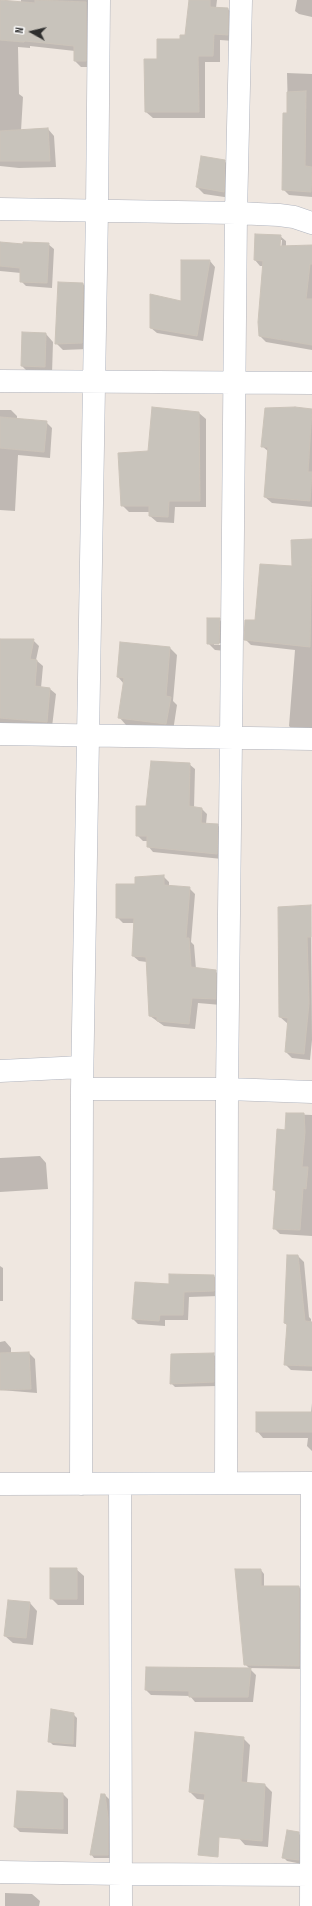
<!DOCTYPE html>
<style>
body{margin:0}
#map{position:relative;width:312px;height:1906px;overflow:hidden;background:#efe7e0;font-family:"Sofia Sans Condensed",sans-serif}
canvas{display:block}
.north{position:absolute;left:12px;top:12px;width:40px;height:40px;-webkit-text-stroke:3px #fff;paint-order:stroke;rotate:278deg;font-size:11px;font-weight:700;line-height:16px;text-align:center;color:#2e2e2e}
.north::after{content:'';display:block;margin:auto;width:14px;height:18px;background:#2e2e2e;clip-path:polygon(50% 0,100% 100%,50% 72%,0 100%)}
</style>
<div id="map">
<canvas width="312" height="1906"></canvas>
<div class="north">N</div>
</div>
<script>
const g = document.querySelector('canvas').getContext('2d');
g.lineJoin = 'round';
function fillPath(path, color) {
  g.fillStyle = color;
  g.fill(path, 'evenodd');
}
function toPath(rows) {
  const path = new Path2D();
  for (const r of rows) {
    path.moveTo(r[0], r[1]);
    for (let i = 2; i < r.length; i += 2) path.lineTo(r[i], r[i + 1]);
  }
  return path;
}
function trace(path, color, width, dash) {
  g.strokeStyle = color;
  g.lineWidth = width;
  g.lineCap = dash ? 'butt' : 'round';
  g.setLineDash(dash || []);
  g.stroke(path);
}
fillPath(toPath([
 [21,0,94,0,92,67,81,67,75,61,75,51,30,46,30,48,18,47,19,94,23,97,21,131,48,129,54,136,56,167,19,168,0,166,0,1,21,3],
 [190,0,217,0,216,8,228,9,235,16,234,41,220,40,220,62,205,62,205,118,153,118,146,112,158,60,186,36],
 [297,0,312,0,312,17,299,14,295,11],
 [287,73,312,74,312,197,289,195,283,189,288,114],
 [224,161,232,168,231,198,204,194,197,187],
 [280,236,286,241,286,247,312,246,312,350,266,342,260,336,264,266,260,266,255,260],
 [280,240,282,240,281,251,279,251],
 [0,243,24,245,48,244,54,249,52,288,26,286,21,281,21,273,0,271],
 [210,261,215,267,203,341,157,333,151,328,182,302],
 [83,284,89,290,88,349,63,350,56,343],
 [46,334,53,342,52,374,29,373,22,366],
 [295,408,312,410,312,507,272,503,265,497,269,452,262,446],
 [0,410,11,410,17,416,17,419,46,422,52,428,50,458,18,455,15,511,0,510],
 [199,413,206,419,206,507,175,507,174,523,157,522,150,516,150,512,129,512,122,505,148,452],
 [312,540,312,731,294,731,289,726,295,650,251,645,245,639,293,567,292,541],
 [219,619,226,627,226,651,215,650,208,643],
 [214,643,224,643,224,645,214,645],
 [0,640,33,640,39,646,36,660,43,666,41,688,50,689,56,694,52,727,0,727],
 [170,648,177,655,173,701,177,705,173,731,126,725,119,717,124,684,118,677],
 [189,764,195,769,194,808,202,809,207,814,206,824,217,825,223,830,222,859,153,852,148,846,148,841,143,841,137,835,147,807],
 [163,876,169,882,169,887,189,888,195,894,191,942,194,945,196,969,215,971,221,977,221,1005,198,1003,195,1029,164,1026,150,1016,147,962,139,961,133,956,134,923,123,923,117,917,136,885],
 [311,906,312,1040,310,1060,292,1058,286,1052,288,1024,280,1017],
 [287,1114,312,1115,312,1236,280,1234,274,1228,276,1192,274,1190,286,1131],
 [40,1156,46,1163,48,1189,0,1192,0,1158],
 [298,1256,304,1262,309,1317,311,1319,310,1348,312,1348,312,1371,291,1370,285,1364,288,1326,285,1323],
 [0,1266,3,1268,3,1301,0,1301],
 [214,1276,219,1282,219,1296,189,1297,188,1320,165,1320,165,1326,138,1324,133,1319,170,1285],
 [5,1341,11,1348,11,1354,29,1353,35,1359,37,1393,0,1390,0,1342],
 [213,1354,217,1358,217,1386,175,1387,171,1383],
 [312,1403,312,1451,307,1446,308,1438,263,1438,257,1431,311,1413],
 [76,1569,84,1576,84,1605,58,1605,51,1598],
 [261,1570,264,1574,264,1587,299,1587,303,1591,302,1669,249,1668,256,1675,253,1702,195,1702,190,1696,151,1695,146,1690,250,1669,245,1664],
 [30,1603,37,1611,33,1645,13,1643,5,1636],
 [73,1714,77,1718,76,1747,53,1745,49,1741],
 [243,1738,250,1745,247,1783,265,1785,272,1792,268,1847,245,1845,205,1800,197,1799,190,1792],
 [63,1794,68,1799,68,1834,20,1832,15,1827],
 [105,1795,109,1799,112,1823,112,1858,94,1858,91,1854],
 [298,1833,302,1837,302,1864,287,1861,283,1857],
 [5,1893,32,1894,40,1901,39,1906,5,1906]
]), '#0003');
const building = toPath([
 [0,0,35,3,35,0,86,2,86,61,74,61,74,46,25,41,24,42,0,40,0,0],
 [189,0,210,0,210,7,228,8,228,35,214,34,213,56,198,56,199,112,145,112,144,59,157,59,157,39,180,39,180,35,185,35,189,0],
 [306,91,305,166,312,167,311,192,282,190,283,113,287,113,287,92,306,91],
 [48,128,50,161,0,161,0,131,48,128],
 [201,156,225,160,224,192,196,187,201,156],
 [255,234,281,235,280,246,312,245,312,264,310,264,306,299,312,299,312,345,259,336,258,322,263,261,254,260,255,234],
 [0,242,23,244,23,242,49,243,47,283,20,282,20,268,0,266,0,242],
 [181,260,210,260,197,336,150,328,150,294,181,301,181,260],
 [58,282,83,283,82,343,55,344,58,282],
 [22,332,46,333,45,367,21,366,22,332],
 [152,407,199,412,200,501,169,501,168,517,149,516,149,506,121,506,118,453,148,451,152,407],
 [295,407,312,409,308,472,312,472,310,501,264,497,268,447,261,447,265,408,295,407],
 [0,417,47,421,44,452,0,448,0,417],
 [312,539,310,647,244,640,245,620,255,620,260,564,292,566,291,540,312,539],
 [207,618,220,618,219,644,207,644,207,618],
 [0,639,34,639,30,659,37,660,35,686,50,688,47,722,0,718,0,639],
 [120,642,170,647,166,696,171,697,166,724,118,718,124,678,117,677,120,642],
 [151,761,190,763,189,806,202,808,201,823,218,824,217,854,147,847,147,836,136,836,136,806,146,806,151,761],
 [164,875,164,885,190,887,186,938,189,938,191,967,216,970,216,999,192,998,189,1024,157,1021,157,1017,149,1016,146,957,132,956,134,918,116,918,116,884,135,884,135,877,164,875],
 [311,905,311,937,307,937,309,1003,304,1054,285,1052,288,1018,279,1017,278,907,311,905],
 [286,1113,304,1113,305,1132,302,1167,308,1167,306,1189,303,1188,300,1230,273,1229,276,1190,273,1190,277,1129,285,1130,286,1113],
 [287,1255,298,1255,305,1321,312,1322,312,1366,284,1365,287,1324,284,1323,287,1255],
 [169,1274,214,1275,214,1291,184,1292,183,1315,160,1315,159,1321,132,1319,135,1282,169,1284,169,1274],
 [29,1352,31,1389,0,1390,0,1353,29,1352],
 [214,1353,214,1382,170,1384,171,1354,214,1353],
 [256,1412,312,1412,312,1432,256,1432,256,1412],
 [50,1568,77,1568,77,1599,50,1599,50,1568],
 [235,1569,261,1569,261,1586,299,1586,299,1666,244,1665,235,1569],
 [8,1600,30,1602,26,1638,4,1636,8,1600],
 [146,1667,251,1668,248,1697,189,1697,189,1691,145,1690,146,1667],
 [51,1709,74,1713,73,1744,48,1742,51,1709],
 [195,1732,244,1737,241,1782,265,1784,262,1841,219,1837,218,1857,198,1855,205,1794,189,1792,195,1732],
 [17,1791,63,1793,63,1829,14,1827,17,1791],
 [101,1794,105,1794,108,1818,108,1855,90,1855,101,1794],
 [287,1830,299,1832,299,1860,282,1858,287,1830]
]);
fillPath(building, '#c8c3bb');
trace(building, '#cbc3b9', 1);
const minor = toPath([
 [0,209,236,213,279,215,294,217,312,223],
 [0,381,312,383],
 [0,734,312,739],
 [0,1071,82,1067],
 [82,1089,227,1089,312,1092],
 [226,1483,227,1089,231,738,236,213,241,0],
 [0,1484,312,1483],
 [81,1484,82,1089,97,210,99,0],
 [120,1484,121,1906],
 [0,1872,122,1874,312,1875],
 [311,1906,312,1483]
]);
trace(minor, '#b0b4be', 23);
trace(minor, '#fff', 22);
</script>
